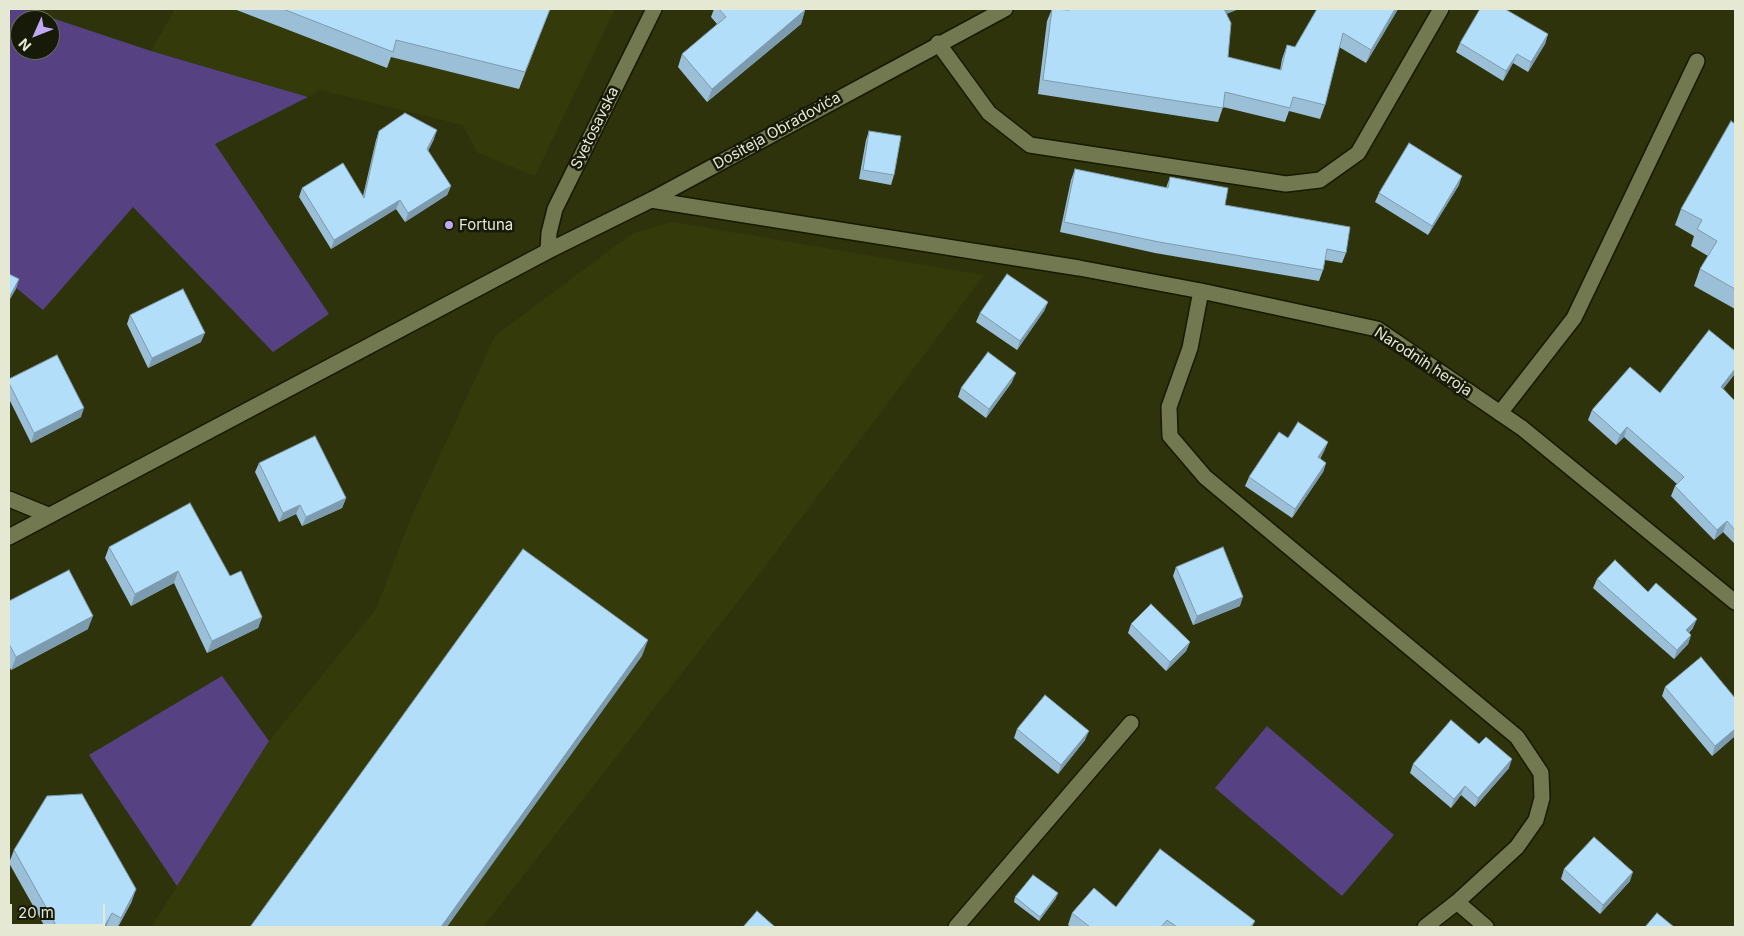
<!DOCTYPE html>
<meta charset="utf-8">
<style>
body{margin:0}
#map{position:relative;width:1744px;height:936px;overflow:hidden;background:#2e330c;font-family:Inter,sans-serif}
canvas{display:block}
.frame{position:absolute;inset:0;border:10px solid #e5e9d4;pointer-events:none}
.north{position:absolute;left:10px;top:10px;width:50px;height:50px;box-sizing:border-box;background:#171909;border:1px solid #696c5a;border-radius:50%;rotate:226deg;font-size:14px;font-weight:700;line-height:20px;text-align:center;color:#e5e9d4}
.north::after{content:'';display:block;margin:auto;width:18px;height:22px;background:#bea9f4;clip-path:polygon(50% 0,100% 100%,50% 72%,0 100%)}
.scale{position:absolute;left:10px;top:904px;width:95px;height:22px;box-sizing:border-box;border:2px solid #e5e9d4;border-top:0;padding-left:6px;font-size:15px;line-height:18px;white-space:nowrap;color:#e5e9d4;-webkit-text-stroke:4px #171909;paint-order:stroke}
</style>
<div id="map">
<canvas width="1744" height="936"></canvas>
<div class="frame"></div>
<div class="north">N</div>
<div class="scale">20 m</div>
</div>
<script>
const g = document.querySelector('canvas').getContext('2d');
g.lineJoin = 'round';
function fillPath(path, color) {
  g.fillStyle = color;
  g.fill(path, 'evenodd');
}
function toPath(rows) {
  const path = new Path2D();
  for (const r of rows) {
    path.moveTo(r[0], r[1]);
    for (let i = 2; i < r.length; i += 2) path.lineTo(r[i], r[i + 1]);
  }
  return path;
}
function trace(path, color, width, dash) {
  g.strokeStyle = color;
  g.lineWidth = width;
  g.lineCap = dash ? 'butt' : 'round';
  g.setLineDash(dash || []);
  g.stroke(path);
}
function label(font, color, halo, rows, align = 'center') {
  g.font = font + ' Inter,sans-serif';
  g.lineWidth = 5;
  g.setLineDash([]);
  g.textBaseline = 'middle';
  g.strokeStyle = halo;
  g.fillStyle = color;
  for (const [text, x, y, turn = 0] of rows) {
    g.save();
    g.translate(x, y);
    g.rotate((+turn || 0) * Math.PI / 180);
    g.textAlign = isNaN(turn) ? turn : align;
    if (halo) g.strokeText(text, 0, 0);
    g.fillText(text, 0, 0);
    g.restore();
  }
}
fillPath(toPath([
 [175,9,615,9,535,176,478,153,462,125,320,90,308,97,151,51],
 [672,222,984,275,757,577,483,927,151,927,269,741,376,609,410,520,495,336,633,233]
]), '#343a09');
fillPath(toPath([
 [9,9,25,9,151,51,308,97,215,144,329,314,273,352,133,207,43,310,9,282],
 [20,20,50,20,50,50,20,50],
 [222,676,269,741,177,886,89,755],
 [1267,726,1394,835,1342,896,1215,788]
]), '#564282');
const service = toPath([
 [1500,413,1574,318,1697,61]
]);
const minor = toPath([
 [938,43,989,113,1030,145,1286,184,1320,180,1358,153,1441,9],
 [651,200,1079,268,1201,291,1377,329,1522,428,1735,602],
 [1201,291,1190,348,1169,407,1170,436,1205,477,1517,737,1541,773,1542,798,1536,820,1517,847,1457,902],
 [9,499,48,515],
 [956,927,1131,723],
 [1425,927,1457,902,1486,927]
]);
const tertiary = toPath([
 [548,251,549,233,555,209,654,9],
 [9,537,548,251,651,200,1005,9]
]);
trace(service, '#161a00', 18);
trace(minor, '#161a00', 18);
trace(tertiary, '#161a00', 18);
trace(service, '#727951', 15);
trace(minor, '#727951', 15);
trace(tertiary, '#727951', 15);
fillPath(toPath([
 [234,9,550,9,519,89,391,57,387,68],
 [714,9,804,9,805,10,801,24,707,102,678,67,682,54,717,24,711,17],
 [1052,9,1227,14,1228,57,1280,70,1282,59,1287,45,1295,47,1398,9,1366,63,1339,47,1325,105,1320,119,1289,111,1285,122,1223,107,1218,122,1038,94,1047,21],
 [1548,34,1545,44,1528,72,1513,63,1503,81,1456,52,1460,43],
 [1735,124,1735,309,1694,286,1700,269,1708,256,1691,246,1694,236,1675,225,1681,209],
 [379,131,434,139,428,151,451,186,447,195,405,222,396,209,331,249,299,197,302,188,363,196,376,140],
 [869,131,894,175,891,185,859,179,866,140],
 [1075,169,1166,188,1170,177,1225,205,1346,253,1342,263,1325,260,1323,270,1319,281,1155,253,1060,232,1071,180],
 [1459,185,1428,235,1375,202,1379,193],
 [1048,302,1044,311,1017,350,976,322,980,313],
 [130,315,201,342,148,368,127,324],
 [9,379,81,417,31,443,9,399],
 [1012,382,986,418,958,397,961,388],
 [1724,389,1735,401,1735,544,1723,532,1714,540,1671,496,1675,486,1677,484,1624,437,1616,445,1588,420,1592,410,1660,393],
 [1288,438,1328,442,1324,451,1320,459,1326,463,1323,472,1292,518,1245,486,1249,477],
 [259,463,346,498,342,508,302,526,296,514,279,522,255,472],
 [109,547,230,576,262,617,258,628,207,653,174,583,131,606,105,558],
 [1176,567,1240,606,1193,625,1173,576],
 [1597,579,1648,592,1693,628,1689,633,1691,635,1688,644,1674,659,1593,588],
 [9,601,88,629,11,670,9,666],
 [1131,624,1190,642,1186,651,1166,671,1128,633],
 [1665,687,1735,698,1735,736,1712,756,1662,696],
 [1017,729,1085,740,1058,774,1014,738],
 [1479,744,1509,768,1475,807,1461,795,1451,808,1410,773,1413,764],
 [14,850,136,889,131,903,118,927,109,927,107,926,106,927,45,927,9,863],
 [1564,869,1630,881,1600,914,1561,879],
 [1015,897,1056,898,1039,921,1014,902],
 [1116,907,1255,921,1252,927,1071,927,1068,925,1072,913]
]), '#9abfd7');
fillPath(toPath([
 [1221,9,1239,9,1217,18],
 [1395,9,1398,9,1366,63,1371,50],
 [805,10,801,24,707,102,712,89],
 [1548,34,1545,44,1528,72,1531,62],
 [1517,54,1513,63,1503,81,1506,71],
 [437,130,434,139,424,159,427,149],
 [1462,176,1459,185,1428,235,1432,226],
 [451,186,447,195,405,222,408,213],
 [400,200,396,209,331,249,334,240],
 [19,279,16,289,9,301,9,298],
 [1048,302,1044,311,1017,350,1020,341],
 [205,333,201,342,148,368,152,358],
 [1735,369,1735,374,1717,397,1721,387],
 [1016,373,1012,382,986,418,989,409],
 [84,408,81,417,31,443,34,433],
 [1627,427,1624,437,1616,445,1620,435],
 [1328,442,1324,451,1314,467,1318,457],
 [1326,463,1323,472,1292,518,1295,509],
 [346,498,342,508,302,526,306,517],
 [300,505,296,514,279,522,283,513],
 [1727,521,1723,532,1714,540,1717,530],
 [178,571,174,583,131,606,135,594],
 [1243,597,1240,606,1193,625,1197,616],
 [93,616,88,629,11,670,16,657],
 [262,617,258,628,207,653,212,641],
 [1697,619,1693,628,1683,639,1686,630],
 [1691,635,1688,644,1674,659,1677,650],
 [648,640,642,656,447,927,441,927],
 [1190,642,1186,651,1166,671,1170,662],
 [1735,729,1735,736,1712,756,1715,746],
 [1089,731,1085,740,1058,774,1061,765],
 [1512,759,1509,768,1475,807,1478,798],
 [1465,786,1461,795,1451,808,1454,799],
 [1633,872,1630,881,1600,914,1603,905],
 [136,889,131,903,117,927,121,918],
 [1058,893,1056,898,1039,921,1040,917],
 [112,913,106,927,104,927]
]), '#7d9baf');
const building = toPath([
 [283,9,550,9,525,72,396,40,393,52,283,9],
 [719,9,804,9,805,10,712,89,682,54,726,17,719,9],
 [1052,9,1069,10,1072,9,1224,9,1231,23,1228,57,1281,70,1287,45,1295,47,1317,9,1395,9,1371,50,1343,33,1325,105,1293,97,1290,108,1225,92,1223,108,1043,80,1052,9],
 [1480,9,1505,9,1548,34,1531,62,1517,54,1506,71,1460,43,1480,9],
 [405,113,437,130,427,149,451,186,408,213,400,200,334,240,302,188,343,163,364,198,379,131,405,113],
 [1731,121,1735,124,1735,289,1700,269,1717,241,1697,229,1702,220,1681,209,1731,121],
 [869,131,901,136,894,175,863,170,869,131],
 [1409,143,1462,176,1432,226,1379,193,1409,143],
 [1075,169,1168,188,1170,177,1228,188,1225,205,1350,227,1346,253,1327,249,1323,270,1159,242,1064,222,1075,169],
 [9,274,19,279,9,298,9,274],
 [1007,274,1048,302,1020,341,980,313,1007,274],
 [183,289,205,333,152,358,130,315,183,289],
 [1709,330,1735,351,1735,369,1721,387,1735,401,1735,530,1727,521,1717,530,1675,486,1684,477,1627,427,1620,435,1592,410,1630,367,1660,393,1709,330],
 [988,352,1016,373,989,409,961,388,988,352],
 [57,355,84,408,34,433,9,383,9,379,57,355],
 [1298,422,1328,442,1318,457,1326,463,1295,509,1249,477,1279,432,1288,438,1298,422],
 [315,436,346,498,306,517,300,505,283,513,259,463,315,436],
 [190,503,230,576,241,571,262,617,212,641,178,571,135,594,109,547,190,503],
 [1223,547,1243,597,1197,616,1176,567,1223,547],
 [523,549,648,640,441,927,250,927,523,549],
 [1615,560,1648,592,1656,583,1697,619,1686,630,1691,635,1677,650,1597,579,1615,560],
 [69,570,93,616,16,657,9,644,9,601,69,570],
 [1151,604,1190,642,1170,662,1131,624,1151,604],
 [1701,657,1735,698,1735,729,1715,746,1665,687,1701,657],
 [1045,695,1089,731,1061,765,1017,729,1045,695],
 [1451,720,1479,744,1486,737,1512,759,1478,798,1465,786,1454,799,1413,764,1451,720],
 [82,794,136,889,121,918,112,913,104,927,57,927,14,850,47,796,82,794],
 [1594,837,1633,872,1603,905,1564,869,1594,837],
 [1160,849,1255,921,1250,927,1177,927,1167,920,1161,927,1090,927,1072,913,1094,888,1116,907,1160,849],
 [1033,875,1058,893,1040,917,1015,897,1033,875],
 [757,911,775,927,743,927,757,911],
 [1657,913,1674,927,1645,927,1657,913]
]);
fillPath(building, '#b3defa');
trace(building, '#7d9baf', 1);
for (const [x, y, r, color] of [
 [449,225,5,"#bea9f4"]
]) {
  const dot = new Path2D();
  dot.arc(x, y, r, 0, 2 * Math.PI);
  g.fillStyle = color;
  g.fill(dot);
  trace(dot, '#171909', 2);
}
label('15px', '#e5e9d4', '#171909', [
 ["Svetosavska",595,128,-64],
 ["Dositeja Obradovića",777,131,-29],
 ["Narodnih heroja",1423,362,33]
]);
label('15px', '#e5e9d4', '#171909', [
 ["Fortuna",459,225]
], 'left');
</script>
